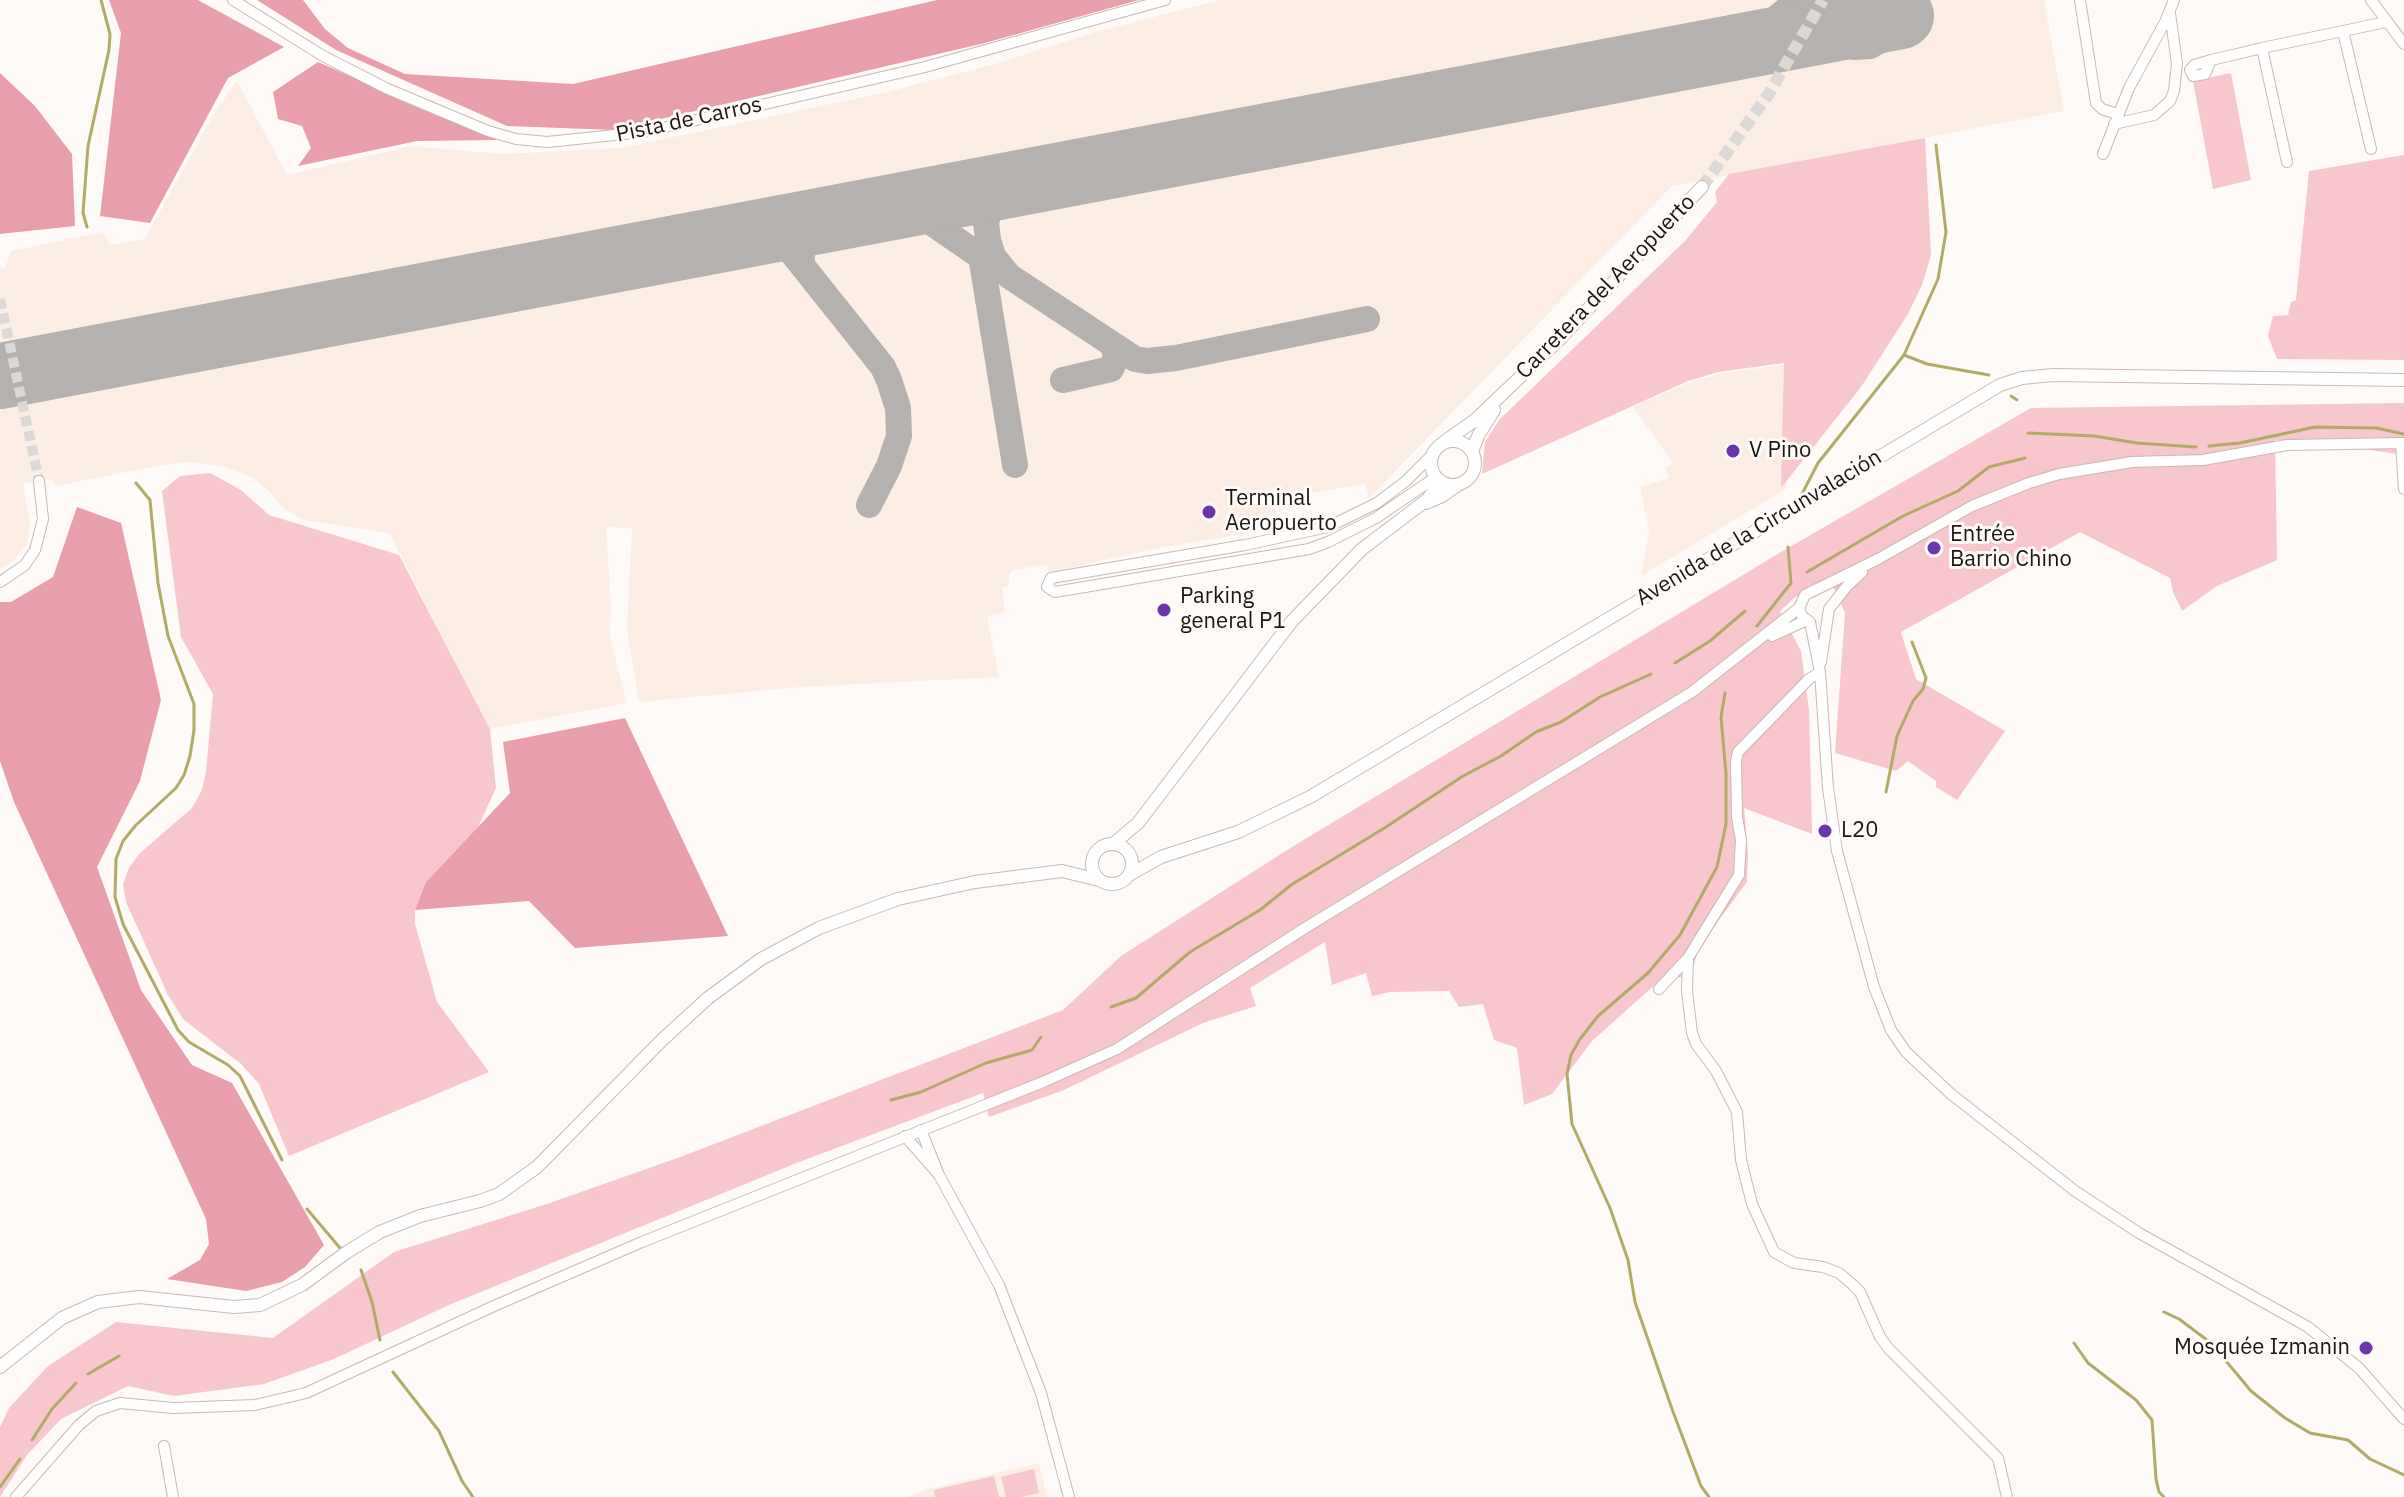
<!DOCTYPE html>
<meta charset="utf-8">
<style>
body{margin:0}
canvas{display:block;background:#fdfaf8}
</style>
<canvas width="2404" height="1497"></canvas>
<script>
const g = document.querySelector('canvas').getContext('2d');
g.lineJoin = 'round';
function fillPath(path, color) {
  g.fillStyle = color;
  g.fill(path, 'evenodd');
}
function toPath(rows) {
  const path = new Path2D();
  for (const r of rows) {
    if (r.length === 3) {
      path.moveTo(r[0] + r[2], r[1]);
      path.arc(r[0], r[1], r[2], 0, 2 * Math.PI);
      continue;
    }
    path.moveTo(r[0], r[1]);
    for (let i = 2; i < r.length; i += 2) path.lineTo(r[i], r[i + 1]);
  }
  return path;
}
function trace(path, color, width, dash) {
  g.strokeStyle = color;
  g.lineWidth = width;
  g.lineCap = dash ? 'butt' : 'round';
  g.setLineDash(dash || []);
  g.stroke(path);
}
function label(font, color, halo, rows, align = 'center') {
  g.font = font + ' "IBM Plex Sans",sans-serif';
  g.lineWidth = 6;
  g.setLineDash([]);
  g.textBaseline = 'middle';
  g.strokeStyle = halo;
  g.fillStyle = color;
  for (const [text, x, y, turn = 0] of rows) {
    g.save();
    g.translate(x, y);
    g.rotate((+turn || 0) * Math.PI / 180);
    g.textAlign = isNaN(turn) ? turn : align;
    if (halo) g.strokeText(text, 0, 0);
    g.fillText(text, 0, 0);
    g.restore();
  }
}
fillPath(toPath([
 [1221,0,2044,0,2064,111,1672,186,1369,498,1365,484,1323,491,1274,502,1277,522,1266,524,1266,530,1148,550,1049,573,1047,564,1013,570,1009,575,1009,586,1002,588,1005,612,987,616,999,677,801,687,639,702,627,629,632,528,606,527,611,604,610,638,627,703,490,729,389,533,303,520,283,508,269,491,252,477,224,467,205,464,186,462,157,466,55,486,53,479,23,484,30,524,27,544,13,561,0,569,0,269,5,268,11,251,103,232,110,245,145,239,215,112,237,81,287,175,411,146,504,154,621,148,883,93,998,63,1095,32],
 [1790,364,1786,489,1641,576,1649,531,1640,487,1669,478,1665,468,1674,464,1633,407,1693,381,1723,373],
 [1039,1463,1047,1497,908,1497,928,1489]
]), '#fceee5');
fillPath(toPath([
 [2231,73,2251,180,2213,189,2193,81],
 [1925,138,1931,255,1922,285,1908,314,1861,387,1781,488,1784,363,1718,372,1688,381,1482,474,1485,442,1499,420,1685,241,1717,202,1715,192,1729,174],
 [2404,155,2404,360,2277,359,2268,336,2273,316,2288,315,2291,302,2296,300,2309,171],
 [2404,403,2404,455,2302,440,2275,440,2277,560,2217,586,2182,611,2173,592,2170,578,2080,532,1901,632,1916,679,2005,731,1957,800,1936,787,1936,781,1908,761,1896,771,1835,753,1845,613,1829,577,1794,598,1780,611,1801,651,1809,710,1812,834,1744,808,1748,853,1747,882,1699,947,1691,975,1659,981,1592,1041,1552,1094,1524,1105,1517,1048,1494,1040,1483,1004,1459,1007,1449,991,1390,992,1372,996,1366,973,1332,985,1325,942,1250,988,1256,1006,1203,1023,1064,1090,989,1117,983,1093,799,1162,449,1305,334,1359,264,1384,174,1396,128,1386,61,1419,27,1455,0,1497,0,1427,9,1408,48,1366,116,1322,273,1338,394,1252,550,1203,683,1156,1063,1010,1121,956,1292,847,1781,552,2031,408],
 [210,473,241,490,269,515,399,555,490,729,496,788,478,827,426,882,415,910,415,924,437,1002,489,1072,289,1156,259,1084,241,1064,183,1019,168,995,126,902,123,884,129,868,139,854,192,808,202,790,206,772,213,694,181,637,162,491,180,476],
 [1034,1469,1039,1493,1021,1497,1006,1497,1001,1477],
 [994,1476,999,1497,935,1497,934,1490]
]), '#f8c6cd');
fillPath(toPath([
 [109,0,198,0,284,47,228,78,150,223,100,216,121,33],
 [257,0,303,0,325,29,348,48,405,74,573,84,937,0,1139,0,985,43,614,130,507,126,336,50],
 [318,62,497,140,417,141,298,166,311,148,302,126,278,119,273,92],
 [0,73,35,106,72,154,75,226,0,234],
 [77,507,121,523,161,700,140,781,97,867,141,990,192,1065,232,1083,324,1245,305,1267,282,1282,246,1291,167,1279,200,1260,209,1244,206,1219,14,802,0,761,0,602,11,602,53,577],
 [625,718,728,936,575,948,529,901,415,910,426,882,510,793,503,742]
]), '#e99fab');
trace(toPath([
 [87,227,83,213,88,146,109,50,110,34,101,0],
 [1904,355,1927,364,1989,375],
 [2011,396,2017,400],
 [2028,433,2094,436,2137,443,2196,447],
 [2209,446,2240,443,2315,427,2376,428,2404,434],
 [136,483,150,500,158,583,168,636,194,704,194,730,190,756,184,775,176,788,136,825,123,841,116,859,115,897,123,924,178,1030,189,1042,228,1065,240,1076,282,1160],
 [1802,494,1818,463,1904,355,1938,279,1946,232,1936,145],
 [1807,572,1903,516,1958,491,1989,467,2025,458],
 [1757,626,1791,583,1788,547],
 [1675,663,1710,641,1745,611],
 [1886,792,1897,736,1913,701,1923,689,1926,678,1912,642],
 [1111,1007,1136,998,1190,952,1260,910,1291,885,1386,827,1463,776,1501,756,1536,732,1561,722,1600,697,1651,674],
 [891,1100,921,1092,986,1063,1032,1050,1041,1037],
 [307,1209,340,1248],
 [361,1270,372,1302,380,1340],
 [2164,1312,2179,1319,2211,1343,2251,1391,2285,1418,2310,1433,2348,1440,2370,1459,2404,1475],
 [2074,1343,2088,1363,2136,1400,2152,1420,2156,1479,2159,1492,2164,1497],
 [393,1372,439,1431,462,1481,473,1497],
 [88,1374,119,1356],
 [32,1440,52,1409,76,1383],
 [0,1487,20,1459],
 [1709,1497,1701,1486,1672,1409,1635,1302,1628,1260,1610,1208,1572,1124,1567,1074,1571,1055,1580,1039,1598,1016,1648,973,1680,935,1717,867,1726,824,1726,774,1721,717,1725,693]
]), '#b2ab67', 3);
trace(toPath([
 [1818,32,1854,47,1870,46,1880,40,1890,23,1887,0],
 [1713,52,1748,42,1798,0],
 [1025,183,1011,189,991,207,986,222,988,240,993,256,1009,276,1135,359,1147,361,1176,358,1367,319],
 [888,209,908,212,929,221,993,265],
 [745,236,765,235,780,241,789,249,883,367,889,380,898,408,899,436,889,466,869,505],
 [981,256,1015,465],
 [802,262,801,241,806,232,817,222],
 [1063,380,1111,369,1117,356,1113,347]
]), '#b4b1ae', 26);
trace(toPath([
 [0,376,1901,16]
]), '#b4b1ae', 66);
trace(toPath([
 [0,299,39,481]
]), '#dbd8d6', 10, [10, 5]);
trace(toPath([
 [1702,187,1768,95,1823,0]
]), '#dbd8d6', 12, [12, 6]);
const minor = toPath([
 [233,0,323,56,388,89,488,131,516,139,547,142,644,132,925,67,1165,0],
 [2080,0,2096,103,2102,109,2117,114],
 [2371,0,2404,44],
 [2343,31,2371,149],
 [2262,48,2287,162],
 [2211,60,2205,74,2193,76,2190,70,2194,65,2211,60,2220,58,2262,48,2386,22],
 [2114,124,2154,115,2170,101,2174,91,2177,64,2170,13],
 [2103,154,2129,88,2165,22,2174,0],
 [2401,443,2404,489],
 [2404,443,2287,445,2203,460,2132,462,2059,474,2029,483,1972,506,1878,559,1805,595,1799,608,1802,616,1810,622,1820,672,1828,788,1837,851,1874,987,1891,1030,1906,1052,1951,1094,2075,1191,2139,1233,2308,1327,2359,1368,2404,1419],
 [1432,455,1406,481,1377,503,1328,527,1245,545,1051,578,1047,587,1055,592,1309,549,1328,542,1376,518,1436,477],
 [0,582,25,565,35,550,43,519,39,481],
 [1772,636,1807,620],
 [1821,662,1829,609,1847,586,1862,572],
 [1688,958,1687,991,1692,1033,1696,1044,1716,1071,1737,1112,1741,1160,1752,1204,1774,1252,1794,1263,1823,1267,1839,1273,1852,1284,1860,1292,1880,1337,1889,1349,1998,1458,2007,1497],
 [1659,989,1688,958,1739,875,1741,840,1737,817,1736,761,1738,752,1809,679,1820,672],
 [905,1136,939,1175,921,1130],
 [939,1175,999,1285,1041,1393,1069,1497],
 [164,1446,173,1497],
 [16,1497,79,1425,96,1411,120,1403,173,1408,255,1405,306,1393,494,1306,642,1242,1043,1082,1117,1049,1305,928,1692,692,1799,608]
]);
const major = toPath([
 [1453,463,22],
 [1444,442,1475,420,1559,340,1702,187],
 [1472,451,1479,434,1494,410],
 [1426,503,1442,496,1459,484],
 [1112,864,20],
 [1113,844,1138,823,1292,621,1362,549,1428,499,1440,481],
 [1129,875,1161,857,1238,832,1310,797,2000,385,2022,378,2053,375,2404,380],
 [0,1367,62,1318,98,1302,139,1297,234,1307,260,1305,302,1285,347,1252,380,1232,420,1216,480,1201,499,1194,537,1167,662,1040,708,998,761,959,819,928,898,899,975,882,1062,871,1099,880]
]);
trace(minor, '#c9bab0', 12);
trace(major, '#c9bab0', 14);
trace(minor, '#fff', 10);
trace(major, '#fff', 12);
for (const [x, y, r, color] of [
 [1733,451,8,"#6835ad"],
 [1209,512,8,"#6835ad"],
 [1934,548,8,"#6835ad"],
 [1164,610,8,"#6835ad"],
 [1825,831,8,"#6835ad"],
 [2366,1348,8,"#6835ad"]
]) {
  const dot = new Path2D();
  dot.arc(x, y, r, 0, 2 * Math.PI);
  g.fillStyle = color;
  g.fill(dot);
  trace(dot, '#fdfaf8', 3);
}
label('22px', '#1b1612', '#fdfaf8', [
 ["Pista de Carros",689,120,-12],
 ["Carretera del Aeropuerto",1606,287,-46],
 ["Avenida de la Circunvalación",1759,528,-31]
]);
label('22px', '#1b1612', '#fdfaf8', [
 ["V Pino",1749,451],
 ["Terminal",1225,499],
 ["Aeropuerto",1225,524],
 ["Entrée",1950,535],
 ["Barrio Chino",1950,560],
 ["Parking",1180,597],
 ["general P1",1180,622],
 ["L20",1841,831],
 ["Mosquée Izmanin",2350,1348,"right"]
], 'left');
</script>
